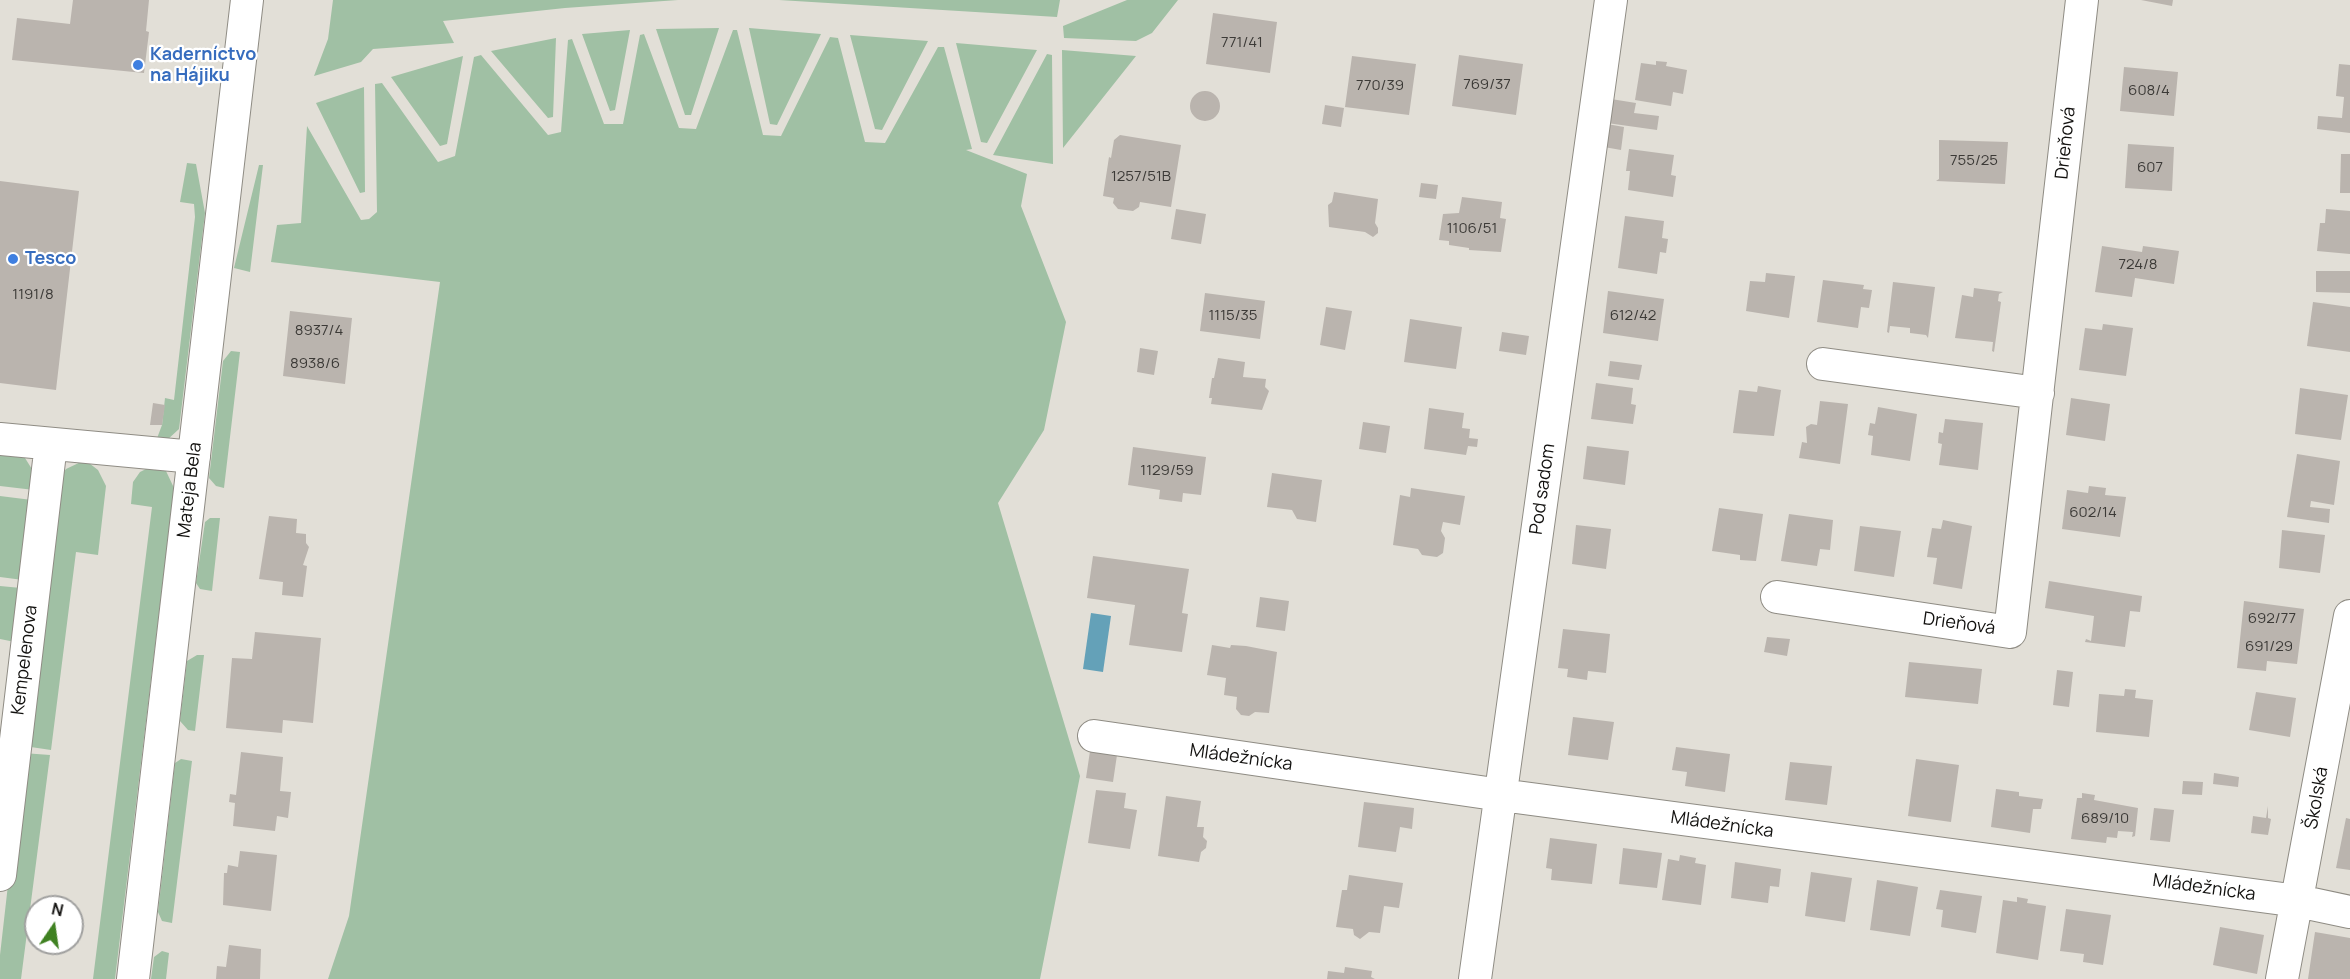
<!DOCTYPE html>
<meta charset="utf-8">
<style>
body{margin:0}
#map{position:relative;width:2350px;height:979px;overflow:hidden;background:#e2dfd7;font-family:Manrope,sans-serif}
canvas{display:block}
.north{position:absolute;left:24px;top:895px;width:60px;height:60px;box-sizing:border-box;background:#fff;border:2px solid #a0a09f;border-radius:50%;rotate:13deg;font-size:16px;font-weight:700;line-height:24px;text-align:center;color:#12110f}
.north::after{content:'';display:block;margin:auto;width:21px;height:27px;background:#3f8121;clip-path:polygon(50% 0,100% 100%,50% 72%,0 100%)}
</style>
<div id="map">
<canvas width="2350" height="979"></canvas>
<div class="north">N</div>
</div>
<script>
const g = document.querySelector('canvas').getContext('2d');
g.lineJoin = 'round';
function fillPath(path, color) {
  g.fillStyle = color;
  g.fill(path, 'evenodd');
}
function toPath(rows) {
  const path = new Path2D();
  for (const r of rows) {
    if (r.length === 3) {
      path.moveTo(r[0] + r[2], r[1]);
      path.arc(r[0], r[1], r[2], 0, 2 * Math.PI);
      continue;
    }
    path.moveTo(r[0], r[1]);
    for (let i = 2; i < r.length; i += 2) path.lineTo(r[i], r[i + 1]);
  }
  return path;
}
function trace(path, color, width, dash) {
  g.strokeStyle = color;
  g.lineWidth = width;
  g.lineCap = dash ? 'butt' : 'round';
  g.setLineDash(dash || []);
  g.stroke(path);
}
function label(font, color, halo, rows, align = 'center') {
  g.font = font + ' Manrope,sans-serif';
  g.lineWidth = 4.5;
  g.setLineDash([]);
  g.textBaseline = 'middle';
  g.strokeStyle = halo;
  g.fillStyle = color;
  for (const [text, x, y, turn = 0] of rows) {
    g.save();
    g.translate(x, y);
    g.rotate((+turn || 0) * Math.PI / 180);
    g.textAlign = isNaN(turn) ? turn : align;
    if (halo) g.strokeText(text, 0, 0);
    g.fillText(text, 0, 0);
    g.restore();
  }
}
fillPath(toPath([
 [333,0,678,0,565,8,443,21,454,43,373,49,361,62,314,76,328,39],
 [779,0,1060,0,1057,17],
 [1127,0,1178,0,1152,33,1136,41,1064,38,1063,26],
 [719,28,691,115,685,115,656,29],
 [749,28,821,34,777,125,770,124],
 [630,30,615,110,610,111,582,34],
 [733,30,737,30,763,135,781,136,830,37,838,38,865,142,885,143,938,47,944,47,972,149,966,150,1027,174,1021,206,1066,322,1044,430,998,503,1080,776,1040,979,328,979,349,916,440,282,271,262,277,225,301,223,307,126,361,220,369,219,377,212,375,84,382,83,438,162,455,156,474,57,481,55,548,135,561,132,568,40,572,39,604,124,623,124,640,35,644,34,679,128,696,129],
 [850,35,928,41,882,130,875,129],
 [556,38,553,117,548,118,491,51],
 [956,43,1037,50,987,143,981,142],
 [1062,50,1136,56,1063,148],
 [1047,54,1052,55,1053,164,993,155],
 [463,56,447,144,440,146,391,77],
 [364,87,365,192,360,193,316,103],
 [187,163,196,164,205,213,179,429,166,441,156,441,162,425,165,398,174,400,195,217,194,204,180,202],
 [259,165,263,165,250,272,234,268],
 [231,351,240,352,224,488,216,486,209,478,223,361],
 [0,452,15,454,25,458,35,474,34,490,0,486],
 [85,460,98,470,106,486,98,555,76,552,51,750,24,746,58,480,66,469],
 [148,468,166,471,174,488,115,979,93,979,152,507,131,504,133,482,140,472],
 [0,496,32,500,23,580,0,577],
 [210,518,220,518,212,591,200,589,196,583,205,522],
 [0,586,21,588,15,642,0,639],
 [197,655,204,655,195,731,188,730,180,721,187,661],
 [23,753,50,755,21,979,0,979,0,955],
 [181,759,192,761,172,923,162,921,158,912,175,763],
 [162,951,169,953,166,979,151,979,154,957]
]), '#a0c0a4');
fillPath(toPath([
 [1091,613,1111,616,1103,672,1083,669]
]), '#64a1b8');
fillPath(toPath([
 [73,0,149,0,146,31,149,32,144,73,12,60,17,18,70,24],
 [2141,0,2173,0,2172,6],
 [1213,13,1277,22,1270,73,1206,64],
 [1459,55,1523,64,1516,115,1452,106],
 [1352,56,1416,64,1409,115,1345,107],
 [1656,61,1667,62,1666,66,1687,70,1683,94,1673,92,1671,106,1635,100,1641,63,1656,65],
 [2339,64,2350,65,2350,133,2317,129,2318,116,2342,118,2344,97,2336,96],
 [2124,67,2178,72,2174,116,2120,111],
 [1205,106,15],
 [1611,99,1636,103,1634,113,1659,116,1657,130,1607,123],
 [1325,105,1344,108,1341,127,1322,124],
 [1607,124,1624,127,1621,150,1604,147],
 [1120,135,1181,145,1171,207,1140,202,1139,207,1133,211,1118,209,1113,203,1114,198,1103,196,1109,157,1111,158,1114,140],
 [1939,140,2008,142,2005,184,1936,181,1939,179],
 [2128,144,2174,147,2172,191,2125,188],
 [1629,149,1674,155,1671,175,1676,176,1673,197,1628,190,1630,171,1626,171],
 [2341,154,2350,154,2350,193,2340,193],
 [0,181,79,191,56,390,0,383],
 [1421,183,1438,185,1436,199,1419,197],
 [1334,192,1378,199,1375,223,1378,228,1378,233,1373,237,1365,232,1329,227,1328,205,1332,202],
 [1462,197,1502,202,1500,218,1506,219,1501,252,1469,250,1469,248,1449,245,1449,241,1439,240,1443,214,1459,213],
 [1176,209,1206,214,1201,244,1171,239],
 [2326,209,2350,211,2350,254,2317,251,2320,223,2325,223],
 [1625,216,1664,221,1662,238,1668,239,1666,253,1660,252,1657,274,1618,268],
 [2102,246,2142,252,2143,246,2179,251,2174,284,2135,278,2132,297,2095,292],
 [2316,271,2350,271,2350,293,2316,292],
 [1766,273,1795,276,1789,318,1746,311,1750,281,1765,282],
 [1823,280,1864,285,1863,289,1872,290,1869,308,1861,307,1858,328,1817,322],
 [1893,282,1935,287,1928,338,1926,335,1910,333,1910,328,1890,326,1889,333,1887,332],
 [1974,288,2003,292,1999,294,1998,301,2001,302,1994,352,1992,351,1993,342,1955,338,1962,295,1973,297],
 [1608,291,1664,299,1658,341,1603,333],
 [1205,293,1265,301,1260,339,1200,331],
 [2313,302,2350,307,2350,352,2307,346],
 [1326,307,1352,311,1345,350,1320,345],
 [290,311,352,318,345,384,283,376],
 [1410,319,1462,327,1456,369,1404,362],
 [2103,324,2133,328,2126,376,2079,370,2085,328,2102,330],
 [1502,332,1529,336,1526,355,1499,351],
 [1140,348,1158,351,1154,375,1137,372],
 [1218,358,1245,362,1243,377,1266,379,1265,387,1269,391,1262,410,1211,404,1212,398,1209,398,1212,378,1214,378],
 [1610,361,1642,365,1639,380,1608,376],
 [1596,383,1633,388,1631,404,1636,405,1633,424,1591,419],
 [1758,386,1781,390,1774,436,1733,433,1739,390,1757,392],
 [2300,388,2348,395,2341,440,2295,434],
 [2071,398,2110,404,2105,441,2066,435],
 [1820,401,1848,404,1840,464,1799,458,1802,442,1807,443,1806,427,1811,424,1817,425],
 [153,403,165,405,162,425,150,425],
 [1878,407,1917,414,1910,461,1871,455,1873,436,1868,435,1870,423,1875,424],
 [1429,408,1464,413,1462,428,1470,429,1469,438,1478,439,1477,447,1468,446,1466,455,1424,449],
 [1945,419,1983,423,1978,470,1939,465,1942,444,1938,443,1939,432,1943,433],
 [1363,422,1390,426,1386,453,1359,449],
 [1587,446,1629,451,1625,485,1583,479],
 [1133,447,1206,457,1201,495,1183,493,1182,502,1159,499,1160,490,1128,485],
 [2297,454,2340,461,2334,505,2311,501,2310,507,2330,509,2329,523,2287,517],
 [1272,473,1322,480,1316,522,1297,519,1292,510,1267,507],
 [2089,486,2106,488,2105,495,2126,497,2120,537,2062,529,2067,490,2088,493],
 [1411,488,1465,496,1460,525,1443,522,1441,531,1445,538,1443,553,1437,557,1422,555,1418,549,1393,545,1400,495,1410,497],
 [1719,508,1763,514,1756,561,1740,560,1740,555,1712,551],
 [1789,514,1833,520,1830,550,1820,549,1817,566,1781,561],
 [269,516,297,519,296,533,306,534,306,543,309,547,303,565,307,566,303,597,282,595,283,582,259,579],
 [1943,520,1972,526,1962,589,1933,584,1937,558,1927,557,1928,550,1932,528,1941,529],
 [1576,525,1611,529,1606,569,1572,564],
 [1860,526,1901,531,1894,577,1854,571],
 [2282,530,2325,535,2320,573,2279,568],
 [1093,556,1189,569,1182,613,1188,614,1182,652,1129,645,1135,605,1087,598],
 [2049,581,2142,596,2140,612,2130,611,2125,647,2085,642,2086,639,2091,641,2094,616,2045,608],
 [1260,597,1289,601,1285,631,1256,627],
 [2244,601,2304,609,2297,664,2267,661,2266,671,2237,668],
 [1563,629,1610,634,1606,673,1588,671,1587,680,1567,677,1568,669,1558,668],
 [255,632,321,638,313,723,283,720,282,733,226,728,232,658,252,659],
 [1767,637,1790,639,1787,656,1764,652],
 [1212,645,1230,648,1231,645,1246,646,1277,652,1269,713,1255,712,1249,716,1241,715,1236,709,1237,697,1224,695,1226,678,1207,675],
 [1909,662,1982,669,1978,704,1905,697],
 [2057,670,2073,672,2069,707,2053,705],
 [2125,689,2136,690,2135,698,2153,700,2149,737,2096,732,2099,694,2124,696],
 [2256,692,2296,698,2290,737,2249,730],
 [1573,717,1614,722,1608,760,1568,755],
 [1676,747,1730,754,1725,792,1685,786,1687,772,1672,770],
 [1090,751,1117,755,1113,782,1086,778],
 [241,752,283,757,280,791,291,792,288,818,277,816,275,831,233,826,235,803,229,802,230,794,236,795],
 [1916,759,1959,765,1951,822,1908,816],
 [1790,762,1832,766,1827,805,1785,800],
 [2214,773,2239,777,2238,787,2213,784],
 [2183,781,2203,782,2202,795,2182,794],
 [1996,789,2019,792,2019,796,2043,799,2041,809,2033,809,2030,833,1991,827],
 [1096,790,1126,793,1124,808,1137,810,1130,849,1088,843],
 [2082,793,2095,795,2094,800,2138,808,2135,836,2132,837,2133,832,2118,831,2117,838,2107,837,2106,843,2071,839,2077,798,2082,798],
 [1166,796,1201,801,1197,827,1204,827,1203,837,1207,841,1206,848,1201,852,1199,862,1158,856],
 [1364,802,1414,808,1412,829,1400,827,1396,852,1358,847],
 [2268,806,2268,818,2271,819,2268,835,2251,833,2253,816,2266,818],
 [2154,808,2174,810,2170,842,2150,840],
 [2346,818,2350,819,2350,870,2336,868],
 [1550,838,1597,844,1592,884,1551,880,1552,869,1546,868],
 [1623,848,1662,853,1657,888,1619,884],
 [240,851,277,855,271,911,223,905,224,873,227,873,228,865,238,867],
 [1680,855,1696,858,1695,863,1706,865,1701,905,1662,900,1668,859,1679,861],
 [1735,862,1781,869,1779,887,1770,886,1768,903,1731,898],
 [1811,872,1852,878,1845,922,1805,916],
 [1349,875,1403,883,1399,908,1384,906,1380,933,1369,932,1360,939,1354,935,1353,929,1336,927,1342,890,1347,890],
 [1877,880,1918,887,1910,936,1870,930],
 [1940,890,1982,896,1976,933,1941,927,1943,910,1936,909],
 [2017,897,2028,899,2027,903,2046,906,2038,960,1996,953,2003,900,2017,902],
 [2066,909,2111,915,2103,965,2083,962,2084,954,2060,951],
 [2220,927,2264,935,2257,974,2213,965],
 [2315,932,2350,938,2350,979,2308,979],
 [229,945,261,949,260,979,216,979,217,966,226,967],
 [1345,967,1372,971,1371,977,1375,979,1327,979,1328,971,1344,973]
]), '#bab4ae');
const street = toPath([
 [1823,364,2038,393],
 [0,439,194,457],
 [1777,597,2010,632,2082,0],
 [1094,736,1501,795,2298,901,2350,912],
 [0,875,51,444],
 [133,979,247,0],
 [1475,979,1611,0],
 [2282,979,2350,616]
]);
trace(street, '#8f8c84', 34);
trace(street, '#fff', 32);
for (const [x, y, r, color] of [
 [138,65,6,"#3f7fe0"],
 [13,259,6,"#3f7fe0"]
]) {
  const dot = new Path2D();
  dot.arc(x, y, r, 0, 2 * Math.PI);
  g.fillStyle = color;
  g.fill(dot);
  trace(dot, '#fff', 2);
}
label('15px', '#3c3a37', null, [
 ["771/41",1242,43],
 ["769/37",1487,85],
 ["770/39",1380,86],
 ["608/4",2149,91],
 ["755/25",1974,161],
 ["607",2150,168],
 ["1257/51B",1141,177],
 ["1106/51",1472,229],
 ["724/8",2138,265],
 ["1191/8",33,295],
 ["1115/35",1233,316],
 ["612/42",1633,316],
 ["8937/4",319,331],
 ["8938/6",315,364],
 ["1129/59",1167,471],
 ["602/14",2093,513],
 ["692/77",2272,619],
 ["691/29",2269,647],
 ["689/10",2105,819]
]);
label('bold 18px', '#366cbe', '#fff', [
 ["Kaderníctvo",150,55],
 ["na Hájiku",150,76],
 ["Tesco",25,259]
], 'left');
label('18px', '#12110f', '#fff', [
 ["Drieňová",2066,143,-84],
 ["Pod sadom",1543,489,-82],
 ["Mateja Bela",190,490,-83],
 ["Drieňová",1959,624,8],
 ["Kempelenova",25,660,-83],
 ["Mládežnícka",1241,758,8],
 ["Školská",2317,798,-80],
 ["Mládežnícka",1722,825,8],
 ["Mládežnícka",2204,888,8]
]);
</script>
